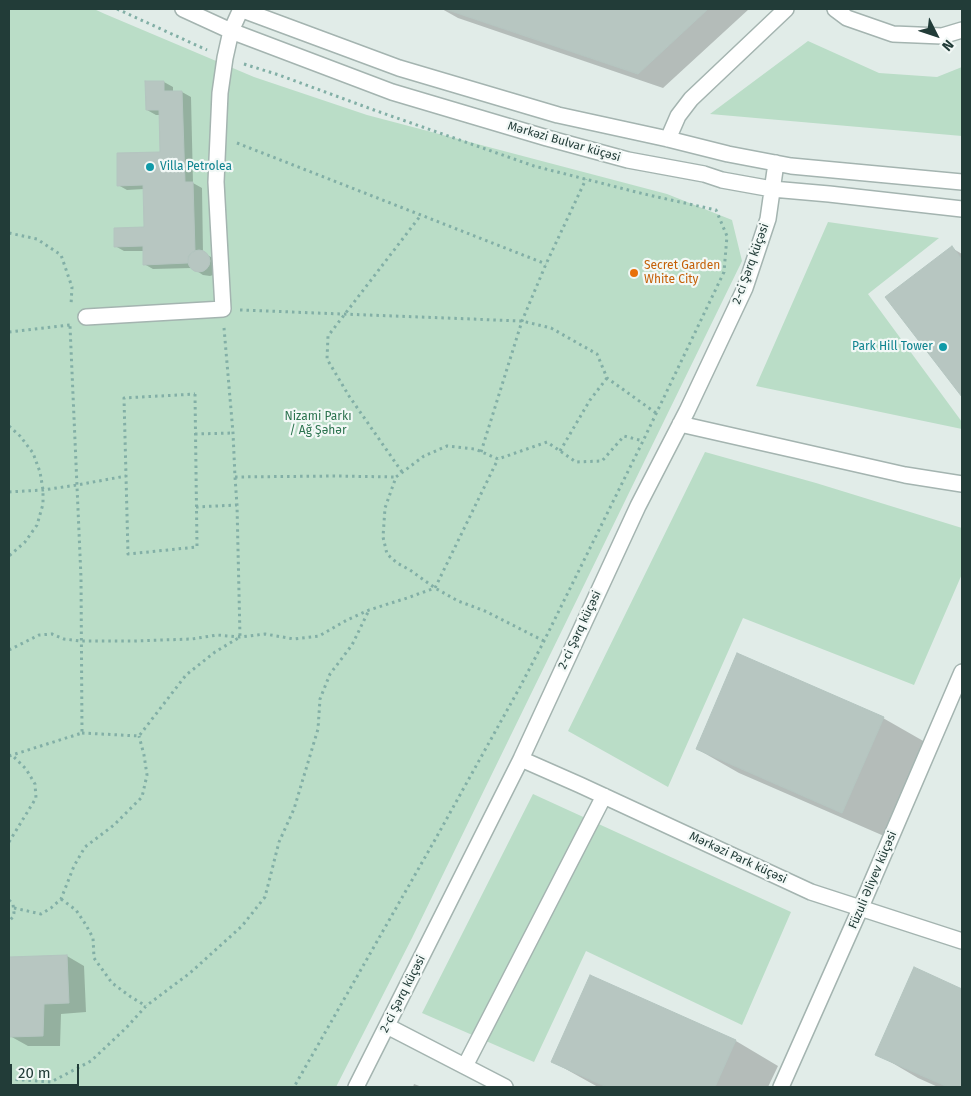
<!DOCTYPE html>
<meta charset="utf-8">
<style>
body{margin:0}
#map{position:relative;width:971px;height:1096px;overflow:hidden;background:#e1ece8;font-family:"Fira Sans",sans-serif}
canvas{display:block}
.frame{position:absolute;inset:0;border:10px solid #223c38;pointer-events:none}
.north{position:absolute;left:911px;top:10px;width:50px;height:50px;-webkit-text-stroke:4px #f2f8f6;paint-order:stroke;rotate:131deg;font-size:14px;font-weight:700;line-height:20px;text-align:center;color:#223c38}
.north::after{content:'';display:block;margin:auto;width:18px;height:22px;background:#223c38;clip-path:polygon(50% 0,100% 100%,50% 72%,0 100%)}
.scale{position:absolute;left:10px;top:1064px;width:69px;height:22px;box-sizing:border-box;border:2px solid #223c38;border-top:0;padding-left:6px;font-size:15px;line-height:18px;white-space:nowrap;color:#223c38;-webkit-text-stroke:4px #f2f8f6;paint-order:stroke}
</style>
<div id="map">
<canvas width="971" height="1096"></canvas>
<div class="frame"></div>
<div class="north">N</div>
<div class="scale">20 m</div>
</div>
<script>
const g = document.querySelector('canvas').getContext('2d');
g.lineJoin = 'round';
function fillPath(path, color) {
  g.fillStyle = color;
  g.fill(path, 'evenodd');
}
function toPath(rows) {
  const path = new Path2D();
  for (const r of rows) {
    if (r.length === 3) {
      path.moveTo(r[0] + r[2], r[1]);
      path.arc(r[0], r[1], r[2], 0, 2 * Math.PI);
      continue;
    }
    path.moveTo(r[0], r[1]);
    for (let i = 2; i < r.length; i += 2) path.lineTo(r[i], r[i + 1]);
  }
  return path;
}
function trace(path, color, width, dash) {
  g.strokeStyle = color;
  g.lineWidth = width;
  g.lineCap = dash ? 'butt' : 'round';
  g.setLineDash(dash || []);
  g.stroke(path);
}
function label(font, color, halo, rows, align = 'center') {
  g.font = font + ' "Fira Sans",sans-serif';
  g.lineWidth = 4.5;
  g.setLineDash([]);
  g.textBaseline = 'middle';
  g.strokeStyle = halo;
  g.fillStyle = color;
  for (const [text, x, y, turn = 0] of rows) {
    g.save();
    g.translate(x, y);
    g.rotate((+turn || 0) * Math.PI / 180);
    g.textAlign = isNaN(turn) ? turn : align;
    if (halo) g.strokeText(text, 0, 0);
    g.fillText(text, 0, 0);
    g.restore();
  }
}
fillPath(toPath([
 [9,9,94,9,105,14,254,77,367,115,667,194,732,220,742,261,412,938,336,1087,9,1087],
 [808,41,879,73,937,77,962,67,962,136,710,114],
 [828,222,939,238,868,294,962,422,962,429,756,386],
 [705,452,816,483,962,528,962,574,914,685,743,618,668,787,568,731],
 [533,794,791,912,742,1025,586,951,534,1062,422,1013]
]), '#baddc7');
fillPath(toPath([
 [442,9,749,9,663,88,458,18],
 [164,82,173,87,173,92,182,92,191,97,193,183,202,188,203,253,215,259,217,271,213,275,210,276,203,275,192,268,153,269,144,264,144,251,124,251,115,246,145,228,144,189,127,190,118,185,162,153,161,115,156,115,147,110],
 [952,248,962,254,962,395,887,297],
 [883,718,925,742,884,836,739,773,697,749],
 [67,956,84,966,86,1012,61,1014,60,1046,28,1046,10,1036,9,1015,9,958],
 [915,969,962,990,962,1087,938,1087,918,1078,877,1054],
 [591,977,736,1041,778,1066,768,1087,598,1087,553,1062],
 [414,1084,422,1087,413,1087]
]), '#0003');
const building = toPath([
 [445,9,708,9,638,74,445,9],
 [145,81,164,81,164,91,182,91,185,182,193,182,195,251,190,254,188,257,188,263,143,265,143,246,114,247,114,228,144,227,143,185,117,186,117,153,160,152,159,110,146,110,145,81],
 [952,246,962,260,962,397,885,297,952,246],
 [199,261,11],
 [737,653,884,717,842,813,696,749,737,653],
 [67,955,69,1003,44,1004,43,1036,9,1037,9,957,67,955],
 [914,967,962,989,962,1087,948,1087,875,1055,914,967],
 [590,975,736,1040,715,1087,607,1087,551,1062,590,975]
]);
fillPath(building, '#b7c6c1');
trace(building, '#b4c5c0', 1);
const minor = toPath([
 [183,9,231,31,392,92,547,138,628,160,704,174,722,180,772,189,829,194,962,209],
 [240,9,399,68,558,115,668,139,728,154,791,166,962,182],
 [835,9,847,18,893,34,942,36,962,30],
 [668,139,678,116,691,99,786,9],
 [86,317,223,309,216,182,220,93,225,58,231,31,241,9],
 [680,424,905,475,962,484],
 [521,759,580,785,811,892,962,941],
 [387,1026,505,1087],
 [465,1066,604,796],
 [356,1087,521,759,638,506,687,411,745,288,768,219,776,163],
 [781,1087,861,907,962,672]
]);
trace(minor, '#a4b4b0', 18);
trace(toPath([
 [117,9,207,50],
 [244,64,279,75,374,110,534,166,644,194,716,210,727,236,724,272,643,441,544,641,520,687,436,838,294,1087],
 [237,143,546,264],
 [9,233,37,239,61,255,72,287,71,305],
 [240,310,522,321,551,328,597,354,607,378,656,413],
 [224,328,233,433,235,477,335,476,396,477],
 [9,332,70,325],
 [195,394,197,547,128,554,124,398,195,394],
 [9,426,20,436,33,453,40,472,43,490,43,504,37,525,25,542,9,556],
 [195,434,233,433],
 [560,451,590,400,607,378],
 [481,452,522,321,546,264,586,179],
 [402,472,349,396,327,359,328,336,421,215],
 [9,492,43,490,77,485,126,476],
 [196,507,237,505],
 [544,641,485,611,458,601,435,588,410,570,397,563,387,554,383,537,385,508,396,477,424,456,447,446,475,449,498,459,547,442,576,462,602,461,624,436,643,441],
 [9,650,39,635,52,634,64,639,81,641,134,641,192,639,217,635,240,637,265,634,294,639,319,636,347,620,369,610,407,598,435,588,498,459],
 [82,733,139,736,186,675,215,652,240,637,237,505,235,477],
 [9,756,82,733,81,578,70,326],
 [9,842,36,798,35,784,26,769,12,755],
 [61,899,76,910,86,925,93,938,94,958,112,983,131,997,146,1006],
 [9,900,13,904,14,913,13,917,9,921],
 [14,908,41,914,51,908,61,899,74,866,85,847,114,825,142,797,147,775,144,755,139,736],
 [9,1079,51,1082,91,1061,126,1028,146,1006,190,973,242,926,265,897,279,842,294,809,318,729,320,699,330,674,352,645,369,610]
]), '#82afa6', 3, [2.5, 4]);
trace(minor, '#fff', 15);
for (const [x, y, r, color] of [
 [150,167,5,"#0f9aa8"],
 [634,273,5,"#e8710a"],
 [943,347,5,"#0f9aa8"]
]) {
  const dot = new Path2D();
  dot.arc(x, y, r, 0, 2 * Math.PI);
  g.fillStyle = color;
  g.fill(dot);
  trace(dot, '#f2f8f6', 2);
}
label('12px', '#223c38', '#f2f8f6', [
 ["Mərkəzi Bulvar küçəsi",564,142,16],
 ["2-ci Şərq küçəsi",751,264,-70],
 ["2-ci Şərq küçəsi",580,630,-65],
 ["Mərkəzi Park küçəsi",738,858,25],
 ["Füzuli Əliyev küçəsi",873,880,-67],
 ["2-ci Şərq küçəsi",403,994,-63]
]);
label('12px', '#0d838f', '#f2f8f6', [
 ["Villa Petrolea",160,167],
 ["Park Hill Tower",933,347,"right"]
], 'left');
label('12px', '#c56008', '#f2f8f6', [
 ["Secret Garden",644,266],
 ["White City",644,280]
], 'left');
label('12px', '#2c734f', '#f2f8f6', [
 ["Nizami Parkı",318,417],
 ["/ Ağ Şəhər",318,431]
]);
</script>
